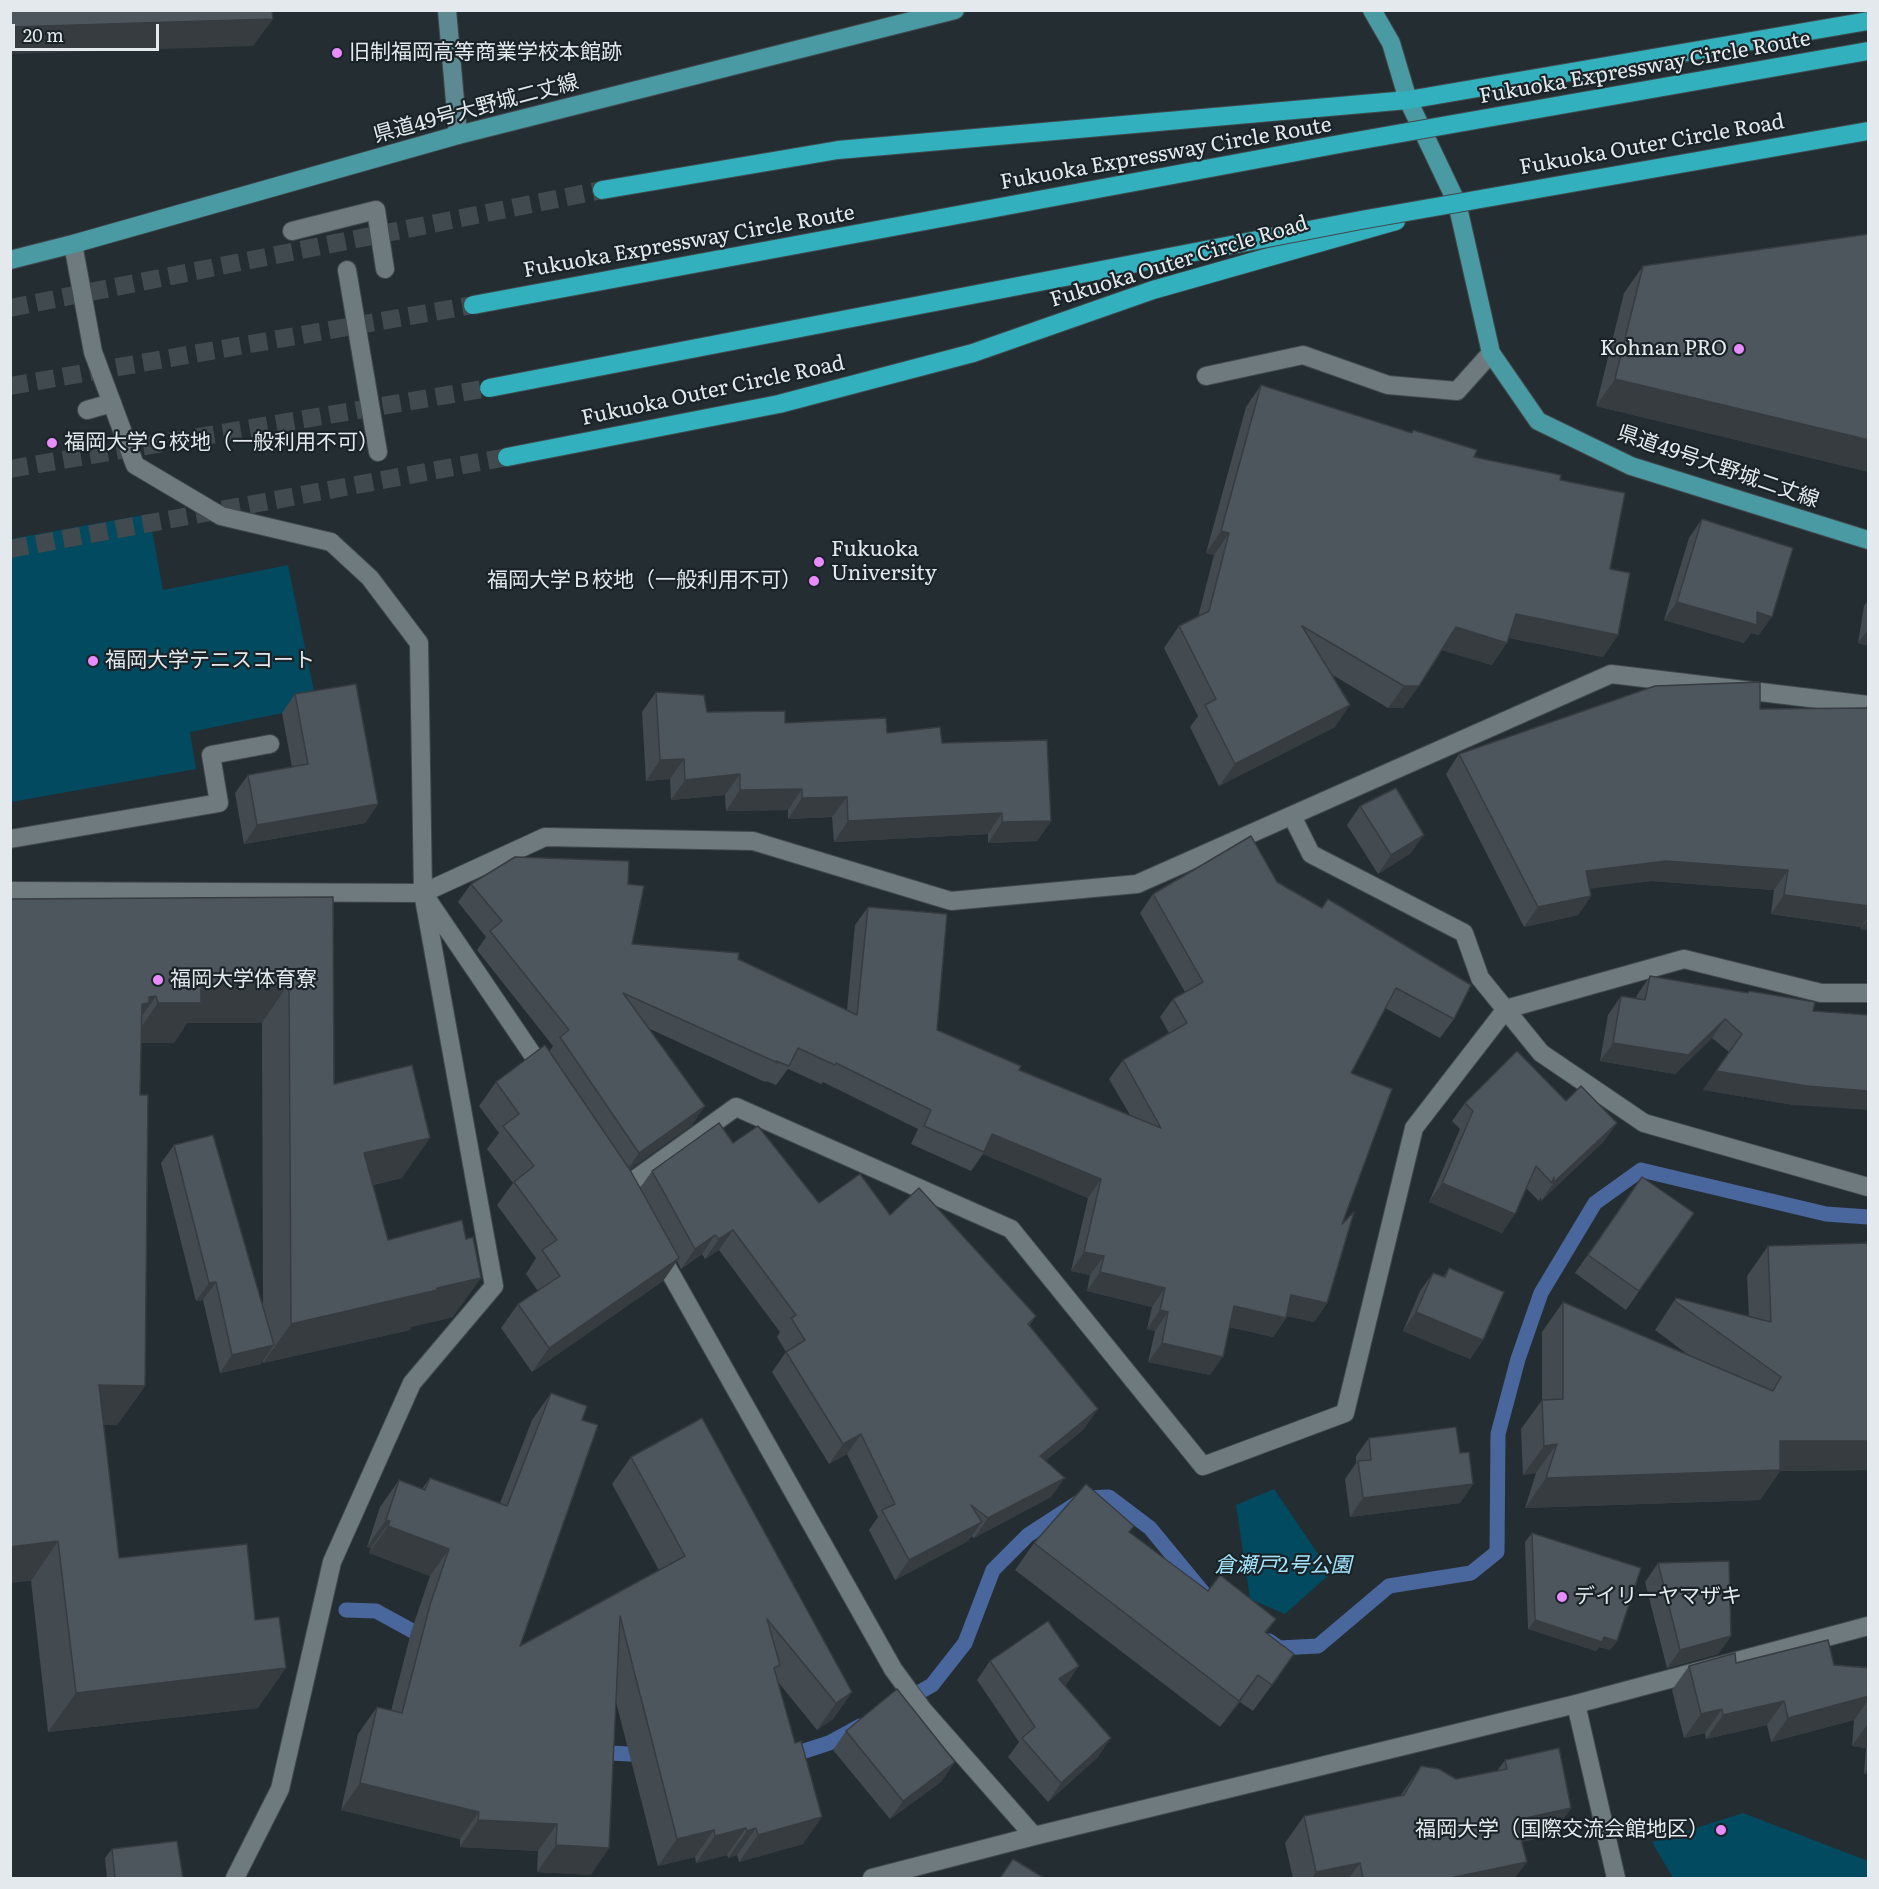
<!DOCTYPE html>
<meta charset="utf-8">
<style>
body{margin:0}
#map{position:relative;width:1879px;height:1889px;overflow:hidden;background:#242e32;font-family:Literata,serif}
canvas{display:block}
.frame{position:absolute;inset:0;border:12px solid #e3e9ec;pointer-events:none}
.scale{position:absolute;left:12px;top:24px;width:147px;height:27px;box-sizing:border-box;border:3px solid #e3e9ec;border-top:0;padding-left:8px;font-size:18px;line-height:21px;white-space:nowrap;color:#e3e9ec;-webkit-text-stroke:4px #1a2428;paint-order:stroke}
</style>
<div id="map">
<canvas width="1879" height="1889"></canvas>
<div class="frame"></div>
<div class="scale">20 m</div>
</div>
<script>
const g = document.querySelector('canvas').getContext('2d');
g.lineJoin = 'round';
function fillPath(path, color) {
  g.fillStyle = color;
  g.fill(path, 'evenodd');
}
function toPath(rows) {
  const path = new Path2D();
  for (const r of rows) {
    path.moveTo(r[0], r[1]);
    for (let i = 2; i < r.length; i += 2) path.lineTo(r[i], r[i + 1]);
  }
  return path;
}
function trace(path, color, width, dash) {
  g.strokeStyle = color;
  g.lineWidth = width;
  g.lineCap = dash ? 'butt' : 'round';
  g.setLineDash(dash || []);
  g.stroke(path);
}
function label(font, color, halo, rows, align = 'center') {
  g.font = font + ' Literata,"Noto Sans JP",serif';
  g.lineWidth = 4.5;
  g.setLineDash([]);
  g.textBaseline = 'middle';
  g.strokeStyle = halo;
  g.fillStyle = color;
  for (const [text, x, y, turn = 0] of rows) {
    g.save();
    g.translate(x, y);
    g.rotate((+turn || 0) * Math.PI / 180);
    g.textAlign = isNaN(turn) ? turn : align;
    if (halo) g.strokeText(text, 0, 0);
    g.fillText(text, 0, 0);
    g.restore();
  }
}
fillPath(toPath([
 [149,514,163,590,288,565,317,706,190,732,196,769,11,802,11,539],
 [1274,1489,1331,1573,1285,1614,1250,1599,1236,1505],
 [1743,1813,1868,1861,1868,1878,1673,1878,1652,1842]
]), '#014a5f');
trace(toPath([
 [346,1610,376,1611,429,1640],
 [1269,1641,1279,1648,1318,1646,1389,1586,1471,1573,1497,1552,1498,1434,1518,1359,1541,1293,1595,1203,1641,1170,1826,1214,1868,1217],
 [904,1701,932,1685,965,1643,993,1570,1028,1535,1085,1498,1109,1497,1150,1528,1206,1596],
 [599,1742,610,1753,649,1755],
 [786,1757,829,1743,860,1726]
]), '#4a679d', 15);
trace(toPath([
 [10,308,602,190],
 [10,386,473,305],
 [10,469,489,388],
 [10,549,507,457]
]), '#414a4e', 18, [18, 9]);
const lane = toPath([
 [87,410,112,403],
 [10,839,219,803,211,755,270,744],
 [10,891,423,893],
 [1576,1704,1616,1878]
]);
const street = toPath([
 [292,231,376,210,385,269],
 [73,244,93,352,135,465,221,516,331,542,370,578,419,643,423,893,545,1073],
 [347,270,378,452],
 [1206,376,1303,355,1388,385,1457,391,1491,353],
 [1292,816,1311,854,1464,933,1480,978,1541,1053,1644,1123,1868,1187],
 [623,1188,736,1107,1011,1229,1203,1466,1345,1413,1414,1128,1506,1009,1684,959,1821,993,1868,993],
 [658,1251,893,1669,923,1710,1034,1836],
 [235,1878,280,1789,332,1562,412,1383,494,1286,423,893,545,837,753,841,951,901,1137,884,1611,674,1868,705],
 [872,1878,1034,1836,1576,1704,1868,1626]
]);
const secondary = toPath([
 [447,10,458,135]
]);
const primary = toPath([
 [1372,10,1391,43,1408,100,1457,203,1491,353,1538,421,1631,466,1868,540],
 [10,260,73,244,458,135,955,10]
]);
const highway = toPath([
 [602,190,838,150,1408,100,1868,21],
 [507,457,779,404,973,353,1153,290,1396,221]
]);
trace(lane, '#40494c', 20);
trace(street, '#40494c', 20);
trace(secondary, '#40494c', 20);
trace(primary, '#40494c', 20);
trace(highway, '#40494c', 20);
trace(lane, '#6f7a7f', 18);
trace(street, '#6f7a7f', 18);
trace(secondary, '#5d8a92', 18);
trace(primary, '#4a9aa4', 18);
trace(highway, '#32b0bd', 18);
const highwayBridge = toPath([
 [473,305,1345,143,1868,51],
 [489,388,1361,220,1868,131]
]);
trace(highwayBridge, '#40494c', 20, []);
trace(highwayBridge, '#32b0bd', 18);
fillPath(toPath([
 [1869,234,1869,472,1596,406,1624,293,1643,266],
 [1261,385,1411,433,1413,430,1474,457,1560,480,1610,569,1618,635,1603,657,1509,638,1492,665,1442,650,1403,708,1388,708,1331,674,1335,727,1219,786,1190,727,1198,716,1164,648,1179,626,1198,617,1214,555,1206,553,1246,407],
 [1702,519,1759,635,1751,633,1744,643,1664,620,1689,538],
 [1869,599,1869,646,1858,643,1864,606],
 [656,692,707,712,785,723,887,733,942,743,1051,821,1037,841,988,843,988,834,834,842,832,817,788,819,788,810,726,811,725,795,671,800,670,779,646,781,642,712],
 [295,694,378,804,365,823,244,844,235,793,248,775,292,767,282,713],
 [1869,704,1869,930,1860,929,1861,927,1771,914,1774,890,1652,881,1590,888,1591,896,1578,915,1524,927,1446,774,1459,754,1760,709,1865,708],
 [1360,806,1411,853,1378,874,1347,825],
 [1277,882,1322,908,1328,899,1454,1019,1440,1038,1385,1008,1351,1073,1342,1224,1327,1303,1314,1322,1287,1316,1286,1318,1273,1337,1229,1327,1210,1375,1148,1362,1155,1331,1147,1329,1152,1307,1087,1291,1090,1275,1071,1271,1088,1198,983,1154,971,1171,911,1144,918,1129,823,1082,821,1084,788,1069,776,1085,766,1081,765,1082,650,1029,692,1125,629,1170,640,1188,652,1171,733,1143,819,1203,890,1215,1036,1316,1029,1326,1084,1429,1045,1461,1051,1497,974,1538,971,1536,968,1541,895,1580,869,1530,878,1517,847,1454,829,1464,772,1372,786,1352,777,1337,780,1332,719,1250,705,1259,702,1254,681,1269,677,1261,663,1281,532,1372,501,1328,518,1304,538,1291,526,1274,536,1258,497,1205,513,1183,487,1149,499,1133,479,1106,496,1082,549,1052,553,1046,477,950,486,937,458,902,471,884,628,884,632,944,738,959,847,1010,855,925,868,907,937,1030,1019,1070,1130,1115,1109,1079,1123,1060,1169,1033,1160,1017,1173,999,1185,992,1140,913,1153,894],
 [333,897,334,1084,402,1178,373,1185,388,1240,453,1317,411,1327,410,1330,263,1363,263,1361,261,1364,220,1373,203,1300,196,1301,161,1163,174,1145,263,1308,262,1023,187,1023,174,1043,141,1043,140,1095,145,1386,117,1425,104,1425,119,1558,258,1708,48,1732,31,1581,10,899],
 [1650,976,1747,993,1749,991,1794,1105,1703,1090,1729,1052,1712,1038,1675,1074,1600,1061,1608,1015,1621,996,1636,998,1637,995],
 [1566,1101,1617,1123,1604,1141,1541,1201,1541,1197,1539,1201,1526,1188,1502,1233,1429,1202,1460,1129,1452,1121,1465,1103],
 [1642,1177,1694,1213,1626,1310,1575,1273],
 [1869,1243,1869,1470,1780,1471,1760,1500,1525,1508,1536,1473,1523,1475,1521,1429,1542,1400,1542,1332,1563,1302,1691,1357,1655,1330,1676,1298,1749,1317,1747,1276,1768,1246],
 [1449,1268,1483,1340,1470,1359,1403,1331,1420,1291,1433,1273,1443,1277],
 [551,1393,582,1420,520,1646,659,1570,612,1484,631,1457,852,1692,833,1719,817,1730,778,1682,803,1844,739,1862,737,1855,728,1858,727,1855,696,1863,695,1857,658,1866,616,1702,591,1875,537,1872,538,1851,460,1847,460,1839,341,1810,358,1734,377,1707,391,1711,411,1632,430,1576,369,1553,371,1548,367,1547,380,1507,399,1480,422,1489,430,1478,500,1503,532,1420],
 [1369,1438,1460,1453,1473,1484,1460,1503,1350,1517,1345,1479,1356,1463,1356,1456],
 [1130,1533,1208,1591,1276,1619,1266,1633,1294,1654,1253,1711,1240,1702,1220,1727,1015,1570,1034,1543],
 [1532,1533,1617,1641,1610,1650,1599,1647,1596,1651,1528,1629,1525,1542],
 [1658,1563,1731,1636,1718,1654,1667,1668,1645,1582],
 [990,1661,1066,1685,1064,1685,1098,1757,1048,1802,1008,1757,1019,1742,977,1680],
 [1736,1663,1834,1665,1869,1667,1869,1774,1864,1774,1866,1748,1852,1746,1854,1720,1771,1742,1767,1725,1706,1739,1705,1733,1684,1738,1672,1690,1689,1666],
 [846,1731,942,1781,890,1819,833,1750],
 [1505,1760,1571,1808,1552,1835,1522,1842,1515,1878,1293,1878,1285,1843,1304,1816,1400,1796,1421,1766,1456,1779,1497,1771],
 [112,1849,183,1878,107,1878,105,1858]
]), '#434a50');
fillPath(toPath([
 [273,19,253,46,10,54,10,27],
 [1615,379,1869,440,1869,472,1596,406],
 [1221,531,1229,533,1214,555,1206,553],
 [1677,602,1757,612,1772,617,1759,635,1751,633,1744,643,1664,620],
 [1516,614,1618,635,1603,657,1500,636],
 [1456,627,1507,643,1492,665,1440,650],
 [1869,628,1869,646,1858,643],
 [1404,686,1419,686,1403,708,1388,708],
 [1350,705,1335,727,1219,786,1235,764],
 [684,759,670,779,646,781,660,760],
 [740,774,725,795,671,800,685,780],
 [802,789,788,810,726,811,740,790],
 [847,797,832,817,788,819,802,798],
 [378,804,365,823,244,844,257,825],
 [1002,813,988,834,834,842,848,821],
 [1051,821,1037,841,988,843,1002,822],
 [1424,835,1411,853,1378,874,1391,855],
 [1666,861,1788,870,1774,890,1652,881,1572,891,1586,871],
 [1784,895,1869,906,1869,916,1861,927,1771,914],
 [1591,896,1578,915,1524,927,1538,907],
 [1869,918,1869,930,1860,929],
 [289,983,262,1023,187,1023,174,1043,130,1043,158,1003,201,984],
 [156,996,128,1036,142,1004,149,997],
 [1725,1019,1712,1038,1675,1074,1600,1061,1613,1043],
 [1716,1071,1869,1091,1869,1110,1794,1105,1703,1090],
 [705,1106,692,1125,626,1172,639,1153],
 [1617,1123,1604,1141,1541,1201,1554,1182],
 [992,1134,1101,1179,1088,1198,983,1154],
 [430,1138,402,1178,337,1193,364,1153],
 [1442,1183,1515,1214,1502,1233,1429,1202],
 [733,1230,719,1250,705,1259,719,1239],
 [715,1235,702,1254,681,1269,695,1249],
 [1084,1252,1104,1256,1090,1275,1071,1271],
 [679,1258,663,1281,532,1372,549,1348],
 [1100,1272,1165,1288,1152,1307,1087,1291],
 [481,1278,453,1317,411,1327,410,1330,263,1363,291,1324],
 [216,1282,203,1300,196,1301,209,1283],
 [1291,1295,1327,1303,1314,1322,1278,1314],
 [1234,1306,1286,1318,1273,1337,1221,1325],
 [1160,1310,1168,1312,1155,1331,1147,1329],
 [1416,1312,1483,1340,1470,1359,1403,1331],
 [1162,1343,1223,1357,1210,1375,1148,1362],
 [274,1345,261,1364,220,1373,232,1355],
 [99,1385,145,1386,117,1425,72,1425],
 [1098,1409,1084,1429,1026,1476,1040,1456],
 [861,1434,847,1454,829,1464,843,1444],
 [1780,1441,1869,1441,1869,1470,1780,1471,1760,1500,1525,1508,1546,1478],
 [1557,1444,1536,1473,1523,1475,1544,1446],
 [1065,1478,1051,1497,974,1538,988,1518],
 [1473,1484,1460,1503,1350,1517,1363,1498],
 [386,1520,390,1521,371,1548,367,1547],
 [982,1522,968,1541,895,1580,909,1560],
 [388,1526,449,1549,430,1576,369,1553],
 [58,1541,31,1581,10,1583,10,1547],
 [1535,1620,1604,1637,1617,1641,1610,1650,1599,1647,1596,1651,1528,1629],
 [1731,1636,1718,1654,1667,1668,1680,1650],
 [1294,1654,1276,1681,1253,1711,1272,1685],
 [1079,1666,1066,1685,1046,1698,1059,1679],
 [286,1668,258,1708,48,1732,76,1693],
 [1258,1675,1240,1702,1220,1727],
 [852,1692,833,1719,817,1730,836,1703],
 [1869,1696,1869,1699,1854,1720,1771,1742,1788,1718],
 [1784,1701,1767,1725,1706,1739,1723,1715],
 [1722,1709,1705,1733,1684,1738,1701,1714],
 [1869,1722,1869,1744,1866,1748,1852,1746],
 [1111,1738,1098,1757,1048,1802,1061,1783],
 [955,1762,942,1781,890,1819,903,1801],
 [1869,1768,1869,1774,1864,1774],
 [360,1783,479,1812,460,1839,341,1810],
 [1571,1808,1552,1835,1497,1847,1516,1820],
 [822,1817,803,1844,739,1862,758,1835],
 [478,1820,557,1824,538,1851,460,1847],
 [746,1828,727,1855,696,1863,715,1836],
 [756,1828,737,1855,728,1858,747,1831],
 [714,1830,695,1857,658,1866,677,1839],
 [556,1845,609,1848,591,1875,537,1872],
 [1527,1862,1515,1878,1450,1878],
 [1360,1863,1349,1878,1312,1878,1316,1872]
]), '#373c41');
const building = toPath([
 [10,10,272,10,273,19,10,27,10,10],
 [1869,234,1869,440,1615,379,1643,266,1869,234],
 [1261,385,1412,433,1413,430,1477,450,1474,457,1561,475,1560,480,1625,493,1610,569,1630,573,1618,635,1516,614,1507,643,1456,627,1419,686,1404,686,1302,626,1350,705,1235,764,1205,705,1216,699,1179,626,1209,611,1229,533,1221,531,1261,385],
 [1702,519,1793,548,1772,617,1757,612,1757,625,1677,602,1702,519],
 [1760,682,1760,709,1869,708,1869,906,1784,895,1788,870,1666,861,1586,871,1591,896,1538,907,1459,754,1655,686,1760,682],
 [356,684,378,804,257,825,248,775,308,764,295,694,356,684],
 [656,692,704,695,707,712,785,711,785,723,886,718,887,733,940,727,942,743,1047,740,1051,821,1002,822,1002,813,848,821,847,797,802,798,802,789,740,790,740,774,685,780,684,759,660,760,656,692],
 [1396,788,1424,835,1391,855,1360,806,1396,788],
 [1251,836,1277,882,1322,908,1328,899,1471,985,1454,1019,1396,988,1351,1073,1392,1089,1342,1224,1354,1212,1327,1303,1291,1295,1286,1318,1234,1306,1223,1357,1162,1343,1168,1312,1160,1310,1165,1288,1100,1272,1104,1256,1084,1252,1101,1179,992,1134,984,1152,924,1126,931,1110,836,1063,835,1065,798,1048,789,1066,776,1061,778,1063,623,993,705,1106,639,1153,560,1037,569,1030,490,931,502,921,471,884,515,857,629,861,628,884,644,886,632,944,739,953,738,959,857,1015,868,907,947,914,937,1030,1021,1066,1019,1070,1161,1128,1123,1060,1187,1023,1173,999,1203,982,1153,894,1251,836],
 [333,897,334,1084,412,1065,430,1138,364,1153,388,1240,462,1220,466,1239,473,1237,481,1278,437,1288,437,1290,291,1324,289,983,201,984,201,1003,158,1003,156,996,149,997,149,1003,142,1004,140,1095,148,1095,145,1386,99,1385,119,1558,247,1544,255,1620,279,1617,286,1668,76,1693,58,1541,10,1547,10,899,333,897],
 [1650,976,1748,993,1749,991,1815,1002,1813,1011,1869,1015,1869,1091,1807,1086,1716,1071,1742,1034,1725,1019,1688,1055,1613,1043,1621,996,1645,1000,1650,976],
 [545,1045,630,1170,679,1258,549,1348,518,1304,560,1276,542,1250,557,1240,514,1182,534,1166,503,1126,519,1114,496,1082,545,1045],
 [1517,1051,1566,1101,1581,1086,1617,1123,1554,1182,1554,1177,1552,1183,1536,1166,1515,1214,1442,1183,1473,1111,1465,1103,1517,1051],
 [719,1123,733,1143,758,1126,819,1203,860,1174,890,1215,919,1188,1036,1316,1028,1324,1098,1409,1040,1456,1065,1478,988,1518,971,1505,982,1522,909,1560,882,1510,895,1504,861,1434,843,1444,786,1352,805,1340,791,1318,796,1315,733,1230,719,1239,715,1235,695,1249,652,1171,719,1123],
 [213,1135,274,1345,232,1355,216,1282,209,1283,174,1145,213,1135],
 [1642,1177,1694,1213,1639,1291,1588,1255,1642,1177],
 [1869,1243,1869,1441,1780,1441,1780,1470,1546,1478,1557,1444,1544,1446,1542,1400,1563,1399,1563,1302,1773,1391,1781,1377,1675,1301,1676,1298,1771,1322,1768,1246,1869,1243],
 [1449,1268,1504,1292,1483,1340,1416,1312,1433,1273,1445,1277,1449,1268],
 [551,1393,587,1406,582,1420,598,1425,520,1646,685,1556,631,1457,702,1418,852,1692,836,1703,767,1619,780,1665,774,1668,795,1743,801,1741,822,1817,758,1835,756,1828,747,1831,746,1828,715,1836,714,1830,677,1839,620,1616,609,1848,556,1845,557,1824,478,1820,479,1812,360,1783,377,1707,402,1713,430,1605,449,1549,388,1526,390,1521,386,1520,399,1480,425,1490,430,1478,507,1506,551,1393],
 [1456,1427,1460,1453,1469,1452,1473,1484,1363,1498,1358,1461,1371,1460,1369,1438,1456,1427],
 [1086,1484,1134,1526,1129,1532,1208,1591,1220,1575,1276,1619,1265,1632,1294,1654,1272,1685,1258,1675,1239,1701,1034,1543,1086,1484],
 [1532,1533,1641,1568,1617,1641,1604,1637,1602,1642,1535,1620,1532,1533],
 [1729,1561,1731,1636,1680,1650,1658,1563,1729,1561],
 [1048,1621,1079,1666,1059,1679,1111,1738,1061,1783,1022,1738,1035,1727,990,1661,1048,1621],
 [1828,1640,1834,1665,1869,1668,1869,1696,1788,1718,1784,1701,1723,1715,1722,1709,1701,1714,1689,1666,1735,1653,1736,1663,1828,1640],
 [897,1689,955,1762,903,1801,846,1731,897,1689],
 [1559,1748,1571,1808,1516,1820,1527,1862,1450,1878,1363,1878,1360,1863,1316,1872,1304,1816,1404,1795,1421,1766,1439,1769,1456,1779,1507,1769,1505,1760,1559,1748],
 [177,1841,183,1878,115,1878,112,1849,177,1841],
 [1013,1859,1044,1878,1000,1878,1013,1859]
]);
fillPath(building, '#4e565d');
trace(building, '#373c41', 1.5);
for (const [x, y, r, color] of [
 [337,53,6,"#e98dfe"],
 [1739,349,6,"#e98dfe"],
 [52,443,6,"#e98dfe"],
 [819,562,6,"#e98dfe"],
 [814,581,6,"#e98dfe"],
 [93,661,6,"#e98dfe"],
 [158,980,6,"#e98dfe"],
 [1562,1597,6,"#e98dfe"],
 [1721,1830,6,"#e98dfe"]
]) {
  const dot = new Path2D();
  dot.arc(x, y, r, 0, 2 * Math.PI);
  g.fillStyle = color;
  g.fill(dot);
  trace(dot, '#1a2428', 2);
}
label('21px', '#e3e9ec', '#1a2428', [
 ["旧制福岡高等商業学校本館跡",349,53],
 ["Kohnan PRO",1727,349,"right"],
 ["福岡大学Ｇ校地（一般利用不可）",64,443],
 ["Fukuoka",831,550],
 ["University",831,574],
 ["福岡大学Ｂ校地（一般利用不可）",802,581,"right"],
 ["福岡大学テニスコート",105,661],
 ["福岡大学体育寮",170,980],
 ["デイリーヤマザキ",1574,1597],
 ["福岡大学（国際交流会館地区）",1709,1830,"right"]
], 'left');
label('21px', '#e3e9ec', '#1a2428', [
 ["Fukuoka Expressway Circle Route",1645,68,-10],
 ["県道49号大野城二丈線",476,109,-15],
 ["Fukuoka Outer Circle Road",1652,145,-10],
 ["Fukuoka Expressway Circle Route",1166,154,-10],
 ["Fukuoka Expressway Circle Route",689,242,-10],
 ["Fukuoka Outer Circle Road",1179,262,-17],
 ["Fukuoka Outer Circle Road",713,391,-12],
 ["県道49号大野城二丈線",1718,467,19]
]);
label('italic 21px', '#a4e5fe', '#1a2428', [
 ["倉瀬戸2号公園",1283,1566]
]);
</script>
